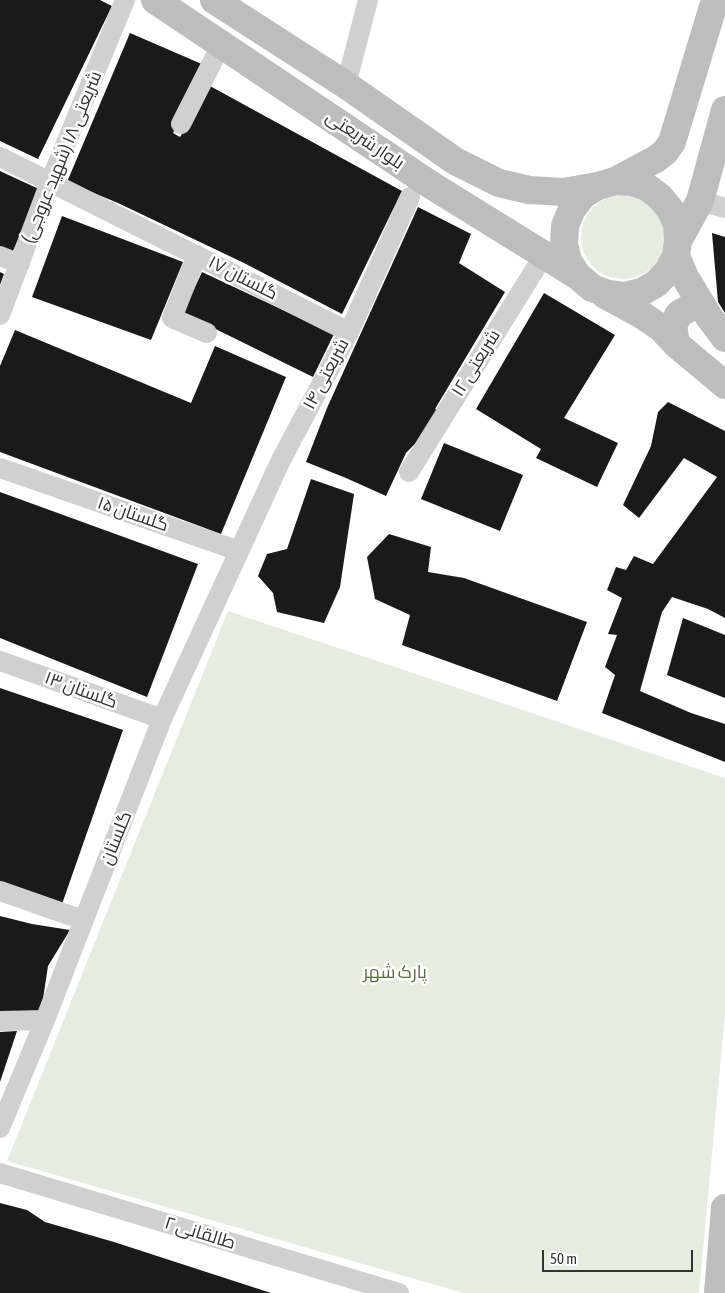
<!DOCTYPE html>
<meta charset="utf-8">
<style>
body{margin:0}
#map{position:relative;width:725px;height:1293px;overflow:hidden;background:#fff;font-family:"Asap Condensed",sans-serif}
canvas{display:block}
.scale{position:absolute;left:542px;top:1250px;width:151px;height:22px;box-sizing:border-box;border:2px solid #333;border-top:0;padding-left:6px;font-size:15px;line-height:18px;white-space:nowrap;color:#333;-webkit-text-stroke:4px #fff;paint-order:stroke}
</style>
<div id="map">
<canvas width="725" height="1293"></canvas>
<div class="scale">50 m</div>
</div>
<script>
const g = document.querySelector('canvas').getContext('2d');
g.lineJoin = 'round';
function fillPath(path, color) {
  g.fillStyle = color;
  g.fill(path, 'evenodd');
}
function toPath(rows) {
  const path = new Path2D();
  for (const r of rows) {
    if (r.length === 3) {
      path.moveTo(r[0] + r[2], r[1]);
      path.arc(r[0], r[1], r[2], 0, 2 * Math.PI);
      continue;
    }
    path.moveTo(r[0], r[1]);
    for (let i = 2; i < r.length; i += 2) path.lineTo(r[i], r[i + 1]);
  }
  return path;
}
function trace(path, color, width, dash) {
  g.strokeStyle = color;
  g.lineWidth = width;
  g.lineCap = dash ? 'butt' : 'round';
  g.setLineDash(dash || []);
  g.stroke(path);
}
function label(font, color, halo, rows, align = 'center') {
  g.font = font + ' "Asap Condensed",Cairo,sans-serif';
  g.lineWidth = 5;
  g.setLineDash([]);
  g.textBaseline = 'middle';
  g.strokeStyle = halo;
  g.fillStyle = color;
  for (const [text, x, y, turn = 0] of rows) {
    g.save();
    g.translate(x, y);
    g.rotate((+turn || 0) * Math.PI / 180);
    g.textAlign = isNaN(turn) ? turn : align;
    if (halo) g.strokeText(text, 0, 0);
    g.fillText(text, 0, 0);
    g.restore();
  }
}
fillPath(toPath([
 [623,237,42],
 [228,611,725,778,725,1014,699,1293,463,1293,7,1161]
]), '#e6ecdf');
fillPath(toPath([
 [0,0,100,0,112,6,38,159,0,141],
 [130,33,204,65,173,133,180,137,210,86,402,191,342,314,244,263,118,203,67,182],
 [0,171,41,190,12,253,0,247],
 [418,207,471,234,459,263,505,292,435,409,444,414,406,453,386,496,346,478,306,462,327,408],
 [62,216,183,262,151,340,32,297],
 [712,233,725,237,725,313,718,302],
 [0,272,4,274,0,285],
 [202,272,334,334,313,377,183,313],
 [544,293,615,335,564,418,618,443,597,487,536,458,541,449,476,409],
 [15,330,191,403,215,346,286,377,221,534,0,452,0,366],
 [668,402,725,431,725,618,708,609,672,597,662,612,640,691,691,713,725,724,725,762,602,713,615,675,605,667,617,635,608,634,622,598,607,590,616,567,626,570,634,556,653,564,717,477,684,458,639,518,623,505,651,446,658,412],
 [444,443,523,475,500,531,421,499],
 [311,479,354,494,340,587,324,623,277,612,273,593,258,576,267,554,287,549],
 [0,492,198,564,147,697,0,638],
 [389,534,431,547,428,572,464,578,587,622,557,701,402,645,410,615,375,599,367,557],
 [683,618,725,635,725,698,667,675],
 [0,688,123,730,62,904,0,883],
 [0,916,32,924,70,930,48,966,40,1019,0,1015],
 [17,1031,0,1082,0,1032],
 [0,1203,27,1210,45,1222,114,1242,271,1293,0,1293]
]), '#1a1a1a');
trace(toPath([
 [346,85,368,0],
 [181,124,221,45],
 [0,157,349,332],
 [700,201,725,208],
 [197,255,172,318,207,333],
 [0,256,20,264],
 [0,315,50,182,125,0],
 [0,468,239,551],
 [409,472,544,255],
 [0,661,162,719],
 [0,891,83,920],
 [0,1021,45,1020],
 [0,1128,45,1020,162,719,281,460,349,332,410,197],
 [0,1173,399,1293]
]), '#d0d0d0', 20);
trace(toPath([
 [155,0,431,185,578,276],
 [214,0,346,85,455,161,499,183,529,190,564,192,597,186],
 [615,181,656,159,665,152,672,142,715,0],
 [678,241,677,224,670,209,660,197,647,187,632,182,615,181,598,186,583,195,572,209,565,226,564,244,568,261,578,276,592,288,608,294,625,296,642,292,657,283,668,271,676,256,678,241,700,201,725,110],
 [676,256,685,277,709,317,725,338],
 [605,295,642,315,661,328,676,344,725,385],
 [676,344,673,325,679,314,691,307,703,308],
 [718,1293,725,1208]
]), '#bdbdbd', 28);
label('18px', '#333', '#fff', [
 ["بلوار شریعتی",365,140,34],
 ["شریعتی ۱۸ (شهید عروجی)",62,157,-68],
 ["گلستان ۱۷",243,278,27],
 ["شریعتی ۱۲",476,363,-58],
 ["شریعتی ۱۴",326,374,-62],
 ["گلستان ۱۵",133,514,19],
 ["گلستان ۱۳",81,690,20],
 ["گلستان",116,838,-68],
 ["طالقانی ۲",200,1233,17]
]);
label('18px', '#56703f', '#fff', [
 ["پارک شهر",395,972]
]);
</script>
